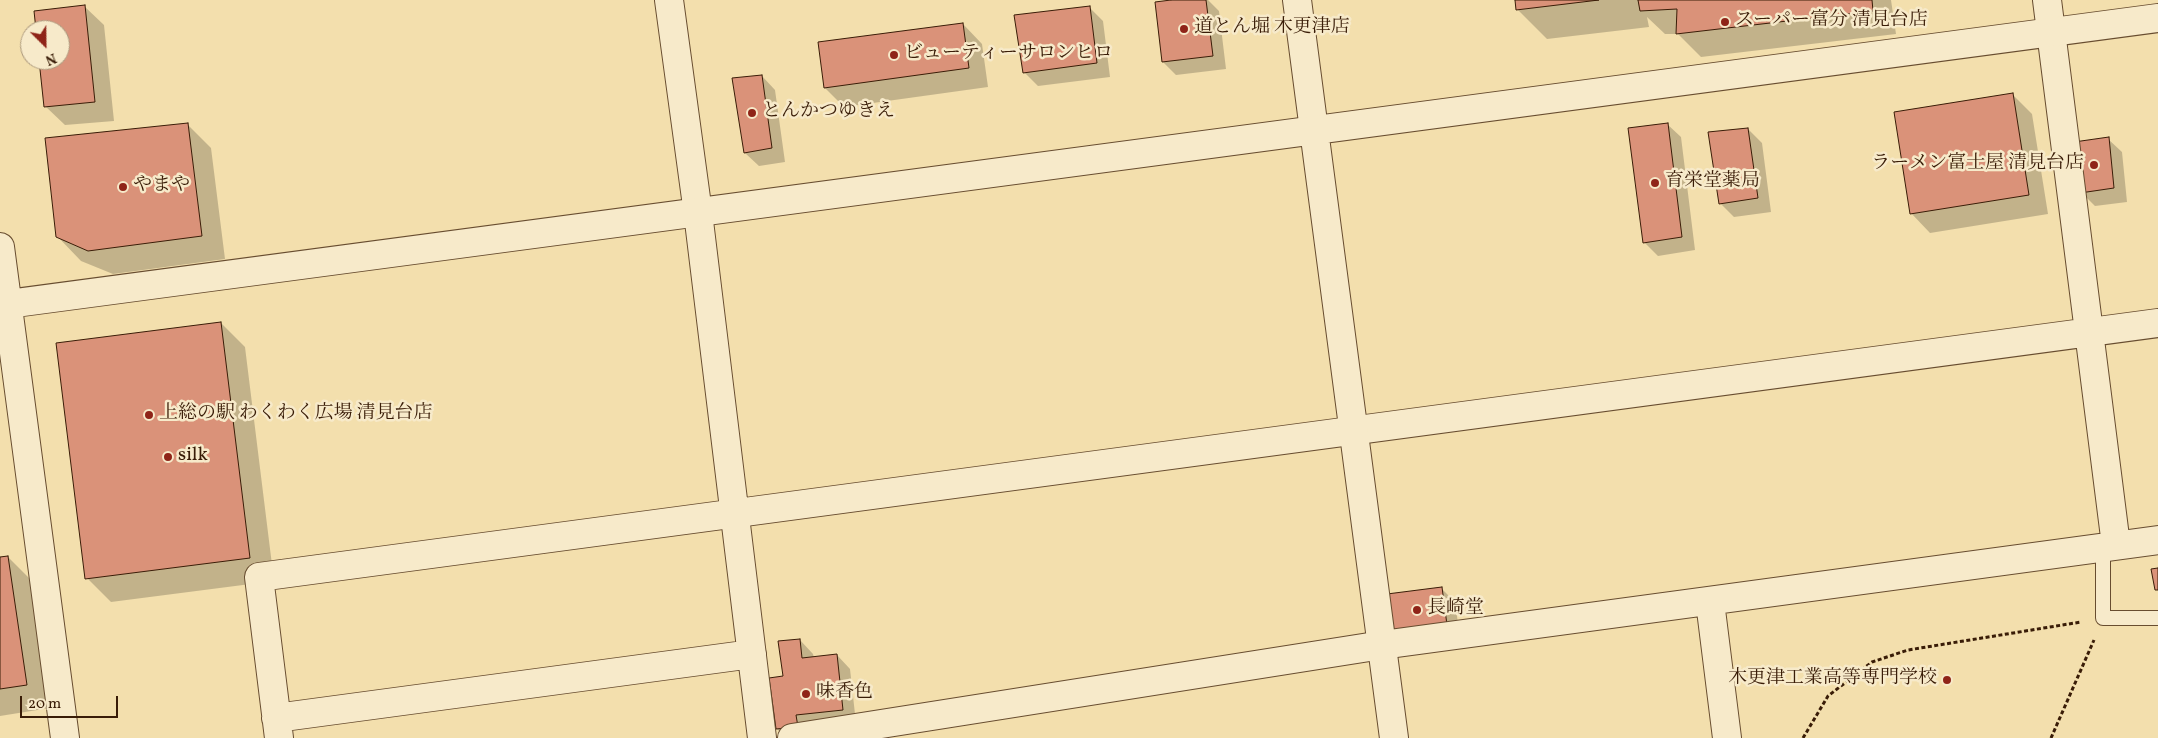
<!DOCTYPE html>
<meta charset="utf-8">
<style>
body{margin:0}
#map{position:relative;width:2158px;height:738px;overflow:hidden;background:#f3dfad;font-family:Vollkorn,serif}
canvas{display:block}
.north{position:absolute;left:20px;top:20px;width:50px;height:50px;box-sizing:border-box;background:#f7eaca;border:1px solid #ab987c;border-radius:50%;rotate:157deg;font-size:14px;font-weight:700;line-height:20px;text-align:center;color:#391c07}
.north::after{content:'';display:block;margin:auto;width:18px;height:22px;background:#8f2418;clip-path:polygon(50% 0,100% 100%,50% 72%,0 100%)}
.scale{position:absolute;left:20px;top:696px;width:98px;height:22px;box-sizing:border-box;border:2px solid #391c07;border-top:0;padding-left:6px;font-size:15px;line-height:18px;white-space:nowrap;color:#391c07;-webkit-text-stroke:4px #f7eaca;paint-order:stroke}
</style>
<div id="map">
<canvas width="2158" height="738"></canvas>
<div class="north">N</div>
<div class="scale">20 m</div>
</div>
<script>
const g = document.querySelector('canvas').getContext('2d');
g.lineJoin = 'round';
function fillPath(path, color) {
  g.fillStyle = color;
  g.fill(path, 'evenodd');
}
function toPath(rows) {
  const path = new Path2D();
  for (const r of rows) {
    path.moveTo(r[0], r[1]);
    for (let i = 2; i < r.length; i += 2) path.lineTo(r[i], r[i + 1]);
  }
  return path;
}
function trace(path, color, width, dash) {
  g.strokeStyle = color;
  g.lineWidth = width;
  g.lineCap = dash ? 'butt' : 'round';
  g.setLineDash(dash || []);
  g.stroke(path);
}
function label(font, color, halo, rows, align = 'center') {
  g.font = font + ' Vollkorn,"Noto Serif JP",serif';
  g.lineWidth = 5;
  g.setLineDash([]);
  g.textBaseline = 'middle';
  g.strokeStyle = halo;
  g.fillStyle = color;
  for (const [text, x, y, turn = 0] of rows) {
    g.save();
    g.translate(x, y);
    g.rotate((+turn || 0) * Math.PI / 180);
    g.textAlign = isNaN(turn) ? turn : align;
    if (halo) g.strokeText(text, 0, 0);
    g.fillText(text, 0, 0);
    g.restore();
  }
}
fillPath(toPath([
 [1182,0,1208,0,1219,11,1226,69,1176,75,1163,62],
 [1516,0,1891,0,1896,34,1701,57,1678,34,1665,34,1647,17,1649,27,1547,39,1518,10],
 [84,6,104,25,114,121,65,125,45,106,41,60,60,60,60,30,37,30],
 [1089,7,1103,21,1110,77,1038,86,1024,72],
 [963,24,982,44,988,87,844,107,825,88],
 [762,76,775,90,785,162,759,166,745,153],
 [2013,95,2032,114,2048,214,1930,233,1911,213],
 [1667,124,1681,137,1695,250,1658,256,1644,242],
 [188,125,211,148,225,259,113,274,81,261,57,236],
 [1748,129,1762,143,1771,212,1734,217,1720,203],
 [2108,139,2122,152,2127,202,2095,206,2081,192],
 [221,323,245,347,274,581,111,602,87,578],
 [8,557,32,581,50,708,0,716,0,559],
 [1441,588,1455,602,1460,638,1406,646],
 [800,640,813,654,814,658,837,655,850,669,856,723,786,738,777,729,784,677]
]), '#0003');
const building = toPath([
 [1171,0,1206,0,1213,56,1162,62,1155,2,1171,0],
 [1515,0,1599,0,1516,10,1515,0],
 [1638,0,1872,0,1873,11,1676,34,1677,9,1640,11,1638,0],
 [85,5,95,102,44,107,39,60,60,60,60,30,36,30,34,11,85,5],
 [1090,6,1097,63,1023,73,1014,15,1090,6],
 [963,23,969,68,824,88,818,42,963,23],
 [762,75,772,148,744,153,732,78,762,75],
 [2013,93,2029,195,1910,214,1894,112,2013,93],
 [188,123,202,236,88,251,56,237,45,138,188,123],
 [1668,123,1682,237,1643,243,1628,128,1668,123],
 [1748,128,1758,198,1719,204,1708,132,1748,128],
 [2109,137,2114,188,2080,193,2074,142,2109,137],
 [221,322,250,558,85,579,56,343,221,322],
 [8,556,27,685,0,689,0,557,8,556],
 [2158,568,2158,590,2155,590,2151,569,2158,568],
 [1442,587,1447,625,1392,633,1387,594,1442,587],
 [800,639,802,658,837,654,843,710,796,715,798,727,776,729,769,678,783,676,778,641,800,639]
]);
fillPath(building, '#da9279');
trace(building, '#391c07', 1);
const service = toPath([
 [2103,547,2103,618,2158,618]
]);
const minor = toPath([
 [669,0,698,213,762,738],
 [1297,0,1314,130],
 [2047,0,2116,545],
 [1710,602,1727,738],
 [276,718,752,654],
 [279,738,259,577,2158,323],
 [792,738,1382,645,2158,540]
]);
const tertiary = toPath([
 [1314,130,1394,738],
 [0,247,65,738],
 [0,305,2158,18]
]);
trace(service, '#684d30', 16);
trace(minor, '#684d30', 30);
trace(tertiary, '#684d30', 30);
trace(toPath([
 [1803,738,1828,696,1872,662,1908,650,2081,622],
 [2051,738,2094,640]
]), '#391c07', 3, [4, 2.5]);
trace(service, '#f7eaca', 14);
trace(minor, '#f7eaca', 28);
trace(tertiary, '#f7eaca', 28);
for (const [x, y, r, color] of [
 [1725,22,5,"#8f2418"],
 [1184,29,5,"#8f2418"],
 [894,55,5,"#8f2418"],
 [752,113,5,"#8f2418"],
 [2094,165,5,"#8f2418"],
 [1655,183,5,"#8f2418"],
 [123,187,5,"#8f2418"],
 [149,415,5,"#8f2418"],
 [168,457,5,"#8f2418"],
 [1417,610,5,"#8f2418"],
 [1947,680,5,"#8f2418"],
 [806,694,5,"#8f2418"]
]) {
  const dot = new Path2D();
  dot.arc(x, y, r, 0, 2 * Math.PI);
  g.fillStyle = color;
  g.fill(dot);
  trace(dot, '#f7eaca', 2);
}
label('19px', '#391c07', '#f7eaca', [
 ["スーパー富分 清見台店",1735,22],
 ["道とん堀 木更津店",1194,29],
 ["ビューティーサロンヒロ",904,55],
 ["とんかつゆきえ",762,113],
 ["ラーメン富士屋 清見台店",2084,165,"right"],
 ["育栄堂薬局",1665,183],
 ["やまや",133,187],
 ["上総の駅 わくわく広場 清見台店",159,415],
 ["silk",178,457],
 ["長崎堂",1427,610],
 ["木更津工業高等専門学校",1937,680,"right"],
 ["味香色",816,694]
], 'left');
</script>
